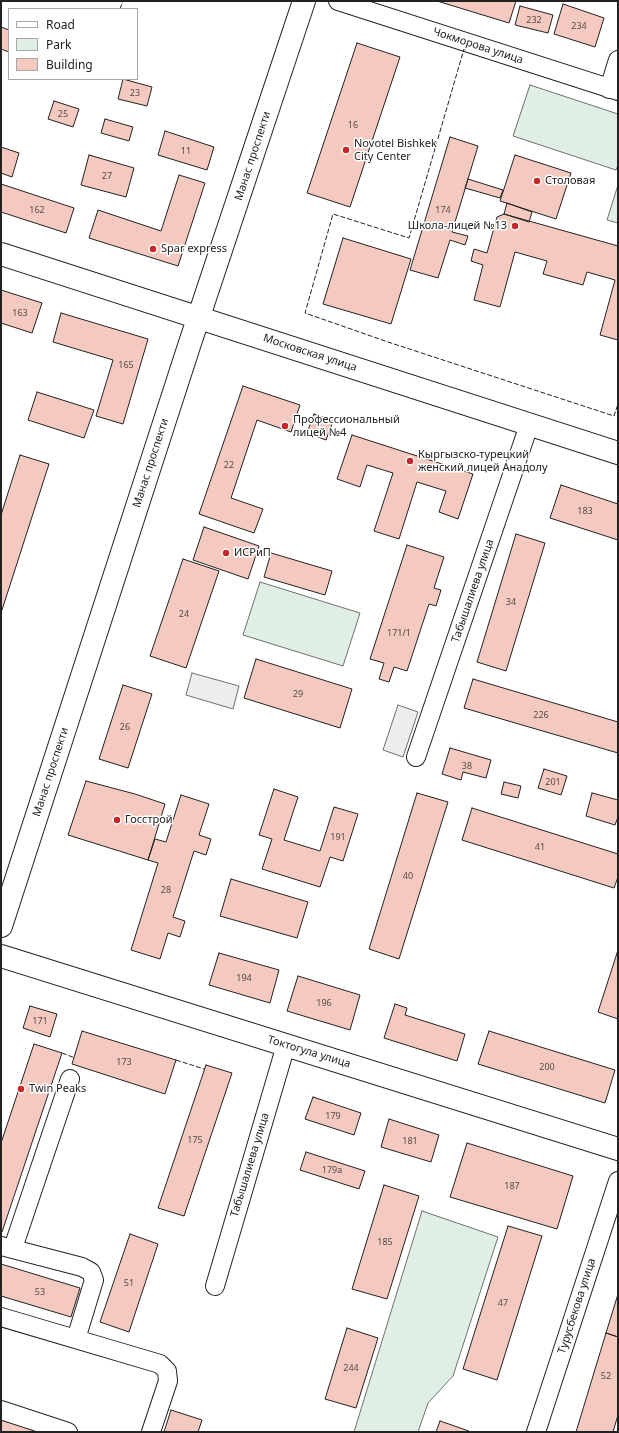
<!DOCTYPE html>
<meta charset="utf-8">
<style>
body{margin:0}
#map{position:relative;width:619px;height:1433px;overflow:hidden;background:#fff;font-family:"Noto Sans",sans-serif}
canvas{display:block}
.frame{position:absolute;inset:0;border:2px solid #222;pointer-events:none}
.legend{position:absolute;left:8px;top:8px;width:130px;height:72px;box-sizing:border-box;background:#fff;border:1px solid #a7a7a7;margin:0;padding:5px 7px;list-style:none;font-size:12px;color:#222}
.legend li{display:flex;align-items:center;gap:8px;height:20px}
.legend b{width:20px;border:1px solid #a7a7a7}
</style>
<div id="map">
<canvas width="619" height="1433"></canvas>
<div class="frame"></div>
<ul class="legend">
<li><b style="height:5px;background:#fff"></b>Road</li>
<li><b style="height:11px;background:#e0efe3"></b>Park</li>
<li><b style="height:11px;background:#f3c9c0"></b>Building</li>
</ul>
</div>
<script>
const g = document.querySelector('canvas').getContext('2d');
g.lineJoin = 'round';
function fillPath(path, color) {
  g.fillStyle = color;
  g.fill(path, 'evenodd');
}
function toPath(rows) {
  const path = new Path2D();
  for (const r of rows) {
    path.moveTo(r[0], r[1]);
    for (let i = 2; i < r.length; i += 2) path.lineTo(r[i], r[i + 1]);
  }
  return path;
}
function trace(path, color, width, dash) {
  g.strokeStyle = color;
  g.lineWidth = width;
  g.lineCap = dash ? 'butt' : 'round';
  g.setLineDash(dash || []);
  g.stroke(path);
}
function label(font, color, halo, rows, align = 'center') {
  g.font = font + ' "Noto Sans",sans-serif';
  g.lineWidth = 3;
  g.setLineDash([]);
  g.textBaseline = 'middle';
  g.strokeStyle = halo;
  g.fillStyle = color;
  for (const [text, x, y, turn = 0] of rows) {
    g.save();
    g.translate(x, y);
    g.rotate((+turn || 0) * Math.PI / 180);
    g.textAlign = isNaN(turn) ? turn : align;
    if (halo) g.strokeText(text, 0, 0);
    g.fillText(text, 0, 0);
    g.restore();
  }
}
const green = toPath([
 [530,85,618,114,618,165,616,170,513,136,530,85],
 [618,185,618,223,607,220,618,185],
 [260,582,360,613,343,666,243,635,260,582],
 [422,1211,498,1237,453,1376,428,1403,418,1432,354,1432,422,1211]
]);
fillPath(green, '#e0efe3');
trace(green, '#6f6f6f', 1);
const parking = toPath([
 [192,673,239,686,233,709,186,695,192,673],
 [398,705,418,712,403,757,383,750,398,705]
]);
fillPath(parking, '#ededed');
trace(parking, '#6f6f6f', 1);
const building = toPath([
 [437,1,516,1,509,23,437,1],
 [563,4,604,18,595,47,554,34,563,4],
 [520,6,553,15,548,33,515,25,520,6],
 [1,27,9,30,9,52,1,49,1,27],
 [357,43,400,57,350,207,307,193,357,43],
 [123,79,152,87,147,106,118,99,123,79],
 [54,101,79,109,73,127,48,119,54,101],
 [105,119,133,127,129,141,101,133,105,119],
 [165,131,214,147,207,170,158,155,165,131],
 [450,137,478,146,452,232,468,236,465,245,450,240,438,278,410,270,450,137],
 [1,147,19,153,12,177,1,173,1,147],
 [89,155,134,168,126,197,81,185,89,155],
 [515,155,571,173,556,219,500,201,515,155],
 [179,175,205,183,178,266,89,238,98,210,161,231,179,175],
 [468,179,503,190,500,198,465,188,468,179],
 [1,184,74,208,66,233,1,212,1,184],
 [507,203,532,212,529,222,504,214,507,203],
 [504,214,618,246,618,340,600,335,615,280,587,272,583,285,543,274,547,261,515,252,500,307,474,300,483,265,471,261,474,249,487,253,497,217,504,214],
 [343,238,411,259,391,324,323,304,343,238],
 [1,290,42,303,32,333,1,323,1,290],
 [61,313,148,339,123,424,96,416,113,360,53,342,61,313],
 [243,386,300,405,291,432,257,420,231,498,263,509,254,533,199,514,243,386],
 [37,392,94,410,84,438,28,420,37,392],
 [314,414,333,421,326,440,307,433,314,414],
 [352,435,473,474,458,519,439,512,446,491,417,482,399,539,374,531,393,473,367,465,360,487,337,479,352,435],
 [20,455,49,464,1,613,1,515,20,455],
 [561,485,618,504,618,540,550,518,561,485],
 [204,527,259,546,248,579,193,560,204,527],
 [516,534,545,543,506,671,477,662,516,534],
 [407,545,444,557,434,588,441,590,436,606,429,604,407,671,394,667,389,682,379,679,384,663,370,659,407,545],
 [271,553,332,571,325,595,264,577,271,553],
 [183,559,219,571,186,668,150,656,183,559],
 [256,659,352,689,340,728,244,698,256,659],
 [473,679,618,722,618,753,464,708,473,679],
 [123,685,152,694,128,768,99,759,123,685],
 [450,748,491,760,486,778,463,772,461,780,442,774,450,748],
 [544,769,567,776,561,795,538,788,544,769],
 [86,781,135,794,165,804,148,860,68,835,86,781],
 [504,782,521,786,518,798,501,794,504,782],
 [274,789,298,797,284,840,320,851,334,807,358,814,343,861,330,857,320,887,262,869,272,839,259,835,274,789],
 [417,793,448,802,399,959,369,949,417,793],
 [592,793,618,800,618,817,615,825,586,816,592,793],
 [181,795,209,804,199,835,211,839,206,855,194,851,173,917,185,921,180,937,168,933,160,959,131,950,158,863,148,860,155,839,166,842,181,795],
 [472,808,618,854,618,877,614,888,462,840,472,808],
 [231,879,308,902,297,938,220,916,231,879],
 [618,950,618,1019,598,1012,618,950],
 [219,953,279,970,270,1003,209,985,219,953],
 [298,976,360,995,350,1030,287,1011,298,976],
 [395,1004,407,1008,405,1015,465,1034,457,1061,384,1038,395,1004],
 [30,1006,57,1014,50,1037,23,1028,30,1006],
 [82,1031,176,1060,165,1094,72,1064,82,1031],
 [489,1031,615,1070,605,1103,478,1064,489,1031],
 [34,1044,62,1053,2,1232,1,1231,1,1143,34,1044],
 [206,1065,232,1073,184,1216,158,1208,206,1065],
 [313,1097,361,1113,354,1135,305,1119,313,1097],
 [389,1119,439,1135,431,1162,381,1147,389,1119],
 [467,1143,573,1176,557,1229,450,1197,467,1143],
 [306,1152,365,1171,359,1189,300,1170,306,1152],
 [384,1185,419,1196,387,1299,352,1289,384,1185],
 [508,1226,542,1236,497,1380,463,1369,508,1226],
 [130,1234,158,1244,129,1332,100,1322,130,1234],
 [1,1264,80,1288,71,1317,1,1296,1,1264],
 [618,1294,618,1337,606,1333,618,1294],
 [347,1328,378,1338,356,1408,325,1399,347,1328],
 [606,1333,618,1337,618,1415,613,1432,576,1432,606,1333],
 [171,1410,202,1420,198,1432,164,1432,171,1410],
 [1,1420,35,1430,34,1432,1,1432,1,1420],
 [440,1421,469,1431,468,1432,436,1432,440,1421]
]);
fillPath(building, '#f3c9c0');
trace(building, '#222', 1);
const minor = toPath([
 [338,1,618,91],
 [609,89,618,60],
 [416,757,529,425],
 [1,1246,82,1267,91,1272,94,1280,76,1339],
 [13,1248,70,1079],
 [215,1286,286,1045],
 [1,1317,160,1364,167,1371,168,1381,151,1432],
 [1,1410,68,1432],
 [536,1432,618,1181]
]);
const major = toPath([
 [1,254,618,453],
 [1,926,189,346,304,1],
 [1,956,618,1149]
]);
trace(minor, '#222', 20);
trace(major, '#222', 24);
trace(minor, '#fff', 18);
trace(major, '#fff', 22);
trace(toPath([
 [120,9,123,1],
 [466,50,464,49,409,238,333,214,305,313,388,342,614,416,618,404],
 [62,1053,75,1058],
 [176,1060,204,1069]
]), '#222', 1, [5, 2]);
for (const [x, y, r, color] of [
 [346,150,4,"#c62828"],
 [537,181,4,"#c62828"],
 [515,226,4,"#c62828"],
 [153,249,4,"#c62828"],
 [285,426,4,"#c62828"],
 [410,461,4,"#c62828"],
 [226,553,4,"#c62828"],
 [117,820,4,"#c62828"],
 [21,1089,4,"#c62828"]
]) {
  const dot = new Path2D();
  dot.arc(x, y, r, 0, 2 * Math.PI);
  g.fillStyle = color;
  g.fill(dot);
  trace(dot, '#fff', 1.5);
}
label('9px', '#564c4a', null, [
 ["232",534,20],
 ["234",579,26],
 ["23",135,93],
 ["25",63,114],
 ["16",353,125],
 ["11",186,151],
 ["27",107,176],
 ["162",37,210],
 ["174",443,210],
 ["163",20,313],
 ["165",126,365],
 ["22",229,465],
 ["183",585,511],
 ["34",511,602],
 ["24",184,614],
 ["171/1",399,633],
 ["29",298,694],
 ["226",541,715],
 ["26",125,727],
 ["38",467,766],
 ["201",553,782],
 ["191",338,837],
 ["41",540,847],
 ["40",408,876],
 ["28",166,890],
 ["194",244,978],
 ["196",324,1003],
 ["171",40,1021],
 ["173",124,1062],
 ["200",547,1067],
 ["179",333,1116],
 ["175",195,1140],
 ["181",410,1141],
 ["179а",332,1170],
 ["187",512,1186],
 ["185",385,1242],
 ["51",129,1283],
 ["53",40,1292],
 ["47",503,1303],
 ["244",351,1368],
 ["52",606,1376]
]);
label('11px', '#222', '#fff', [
 ["Чокморова улица",478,46,18],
 ["Манас проспекти",253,156,-72],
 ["Московская улица",310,353,18],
 ["Манас проспекти",151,463,-72],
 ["Табышалиева улица",473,591,-71],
 ["Манас проспекти",51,772,-72],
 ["Токтогула улица",309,1052,17],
 ["Табышалиева улица",250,1165,-73],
 ["Турусбекова улица",577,1306,-72]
]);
label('11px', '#222', '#fff', [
 ["Novotel Bishkek",354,144],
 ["City Center",354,157],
 ["Столовая",545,181],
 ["Школа-лицей №13",507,226,"right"],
 ["Spar express",161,249],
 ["Профессиональный",293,420],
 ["лицей №4",293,433],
 ["Кыргызско-турецкий",418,455],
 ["женский лицей Анадолу",418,468],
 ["ИСРиП",234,553],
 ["Госстрой",125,820],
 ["Twin Peaks",29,1089]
], 'left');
</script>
